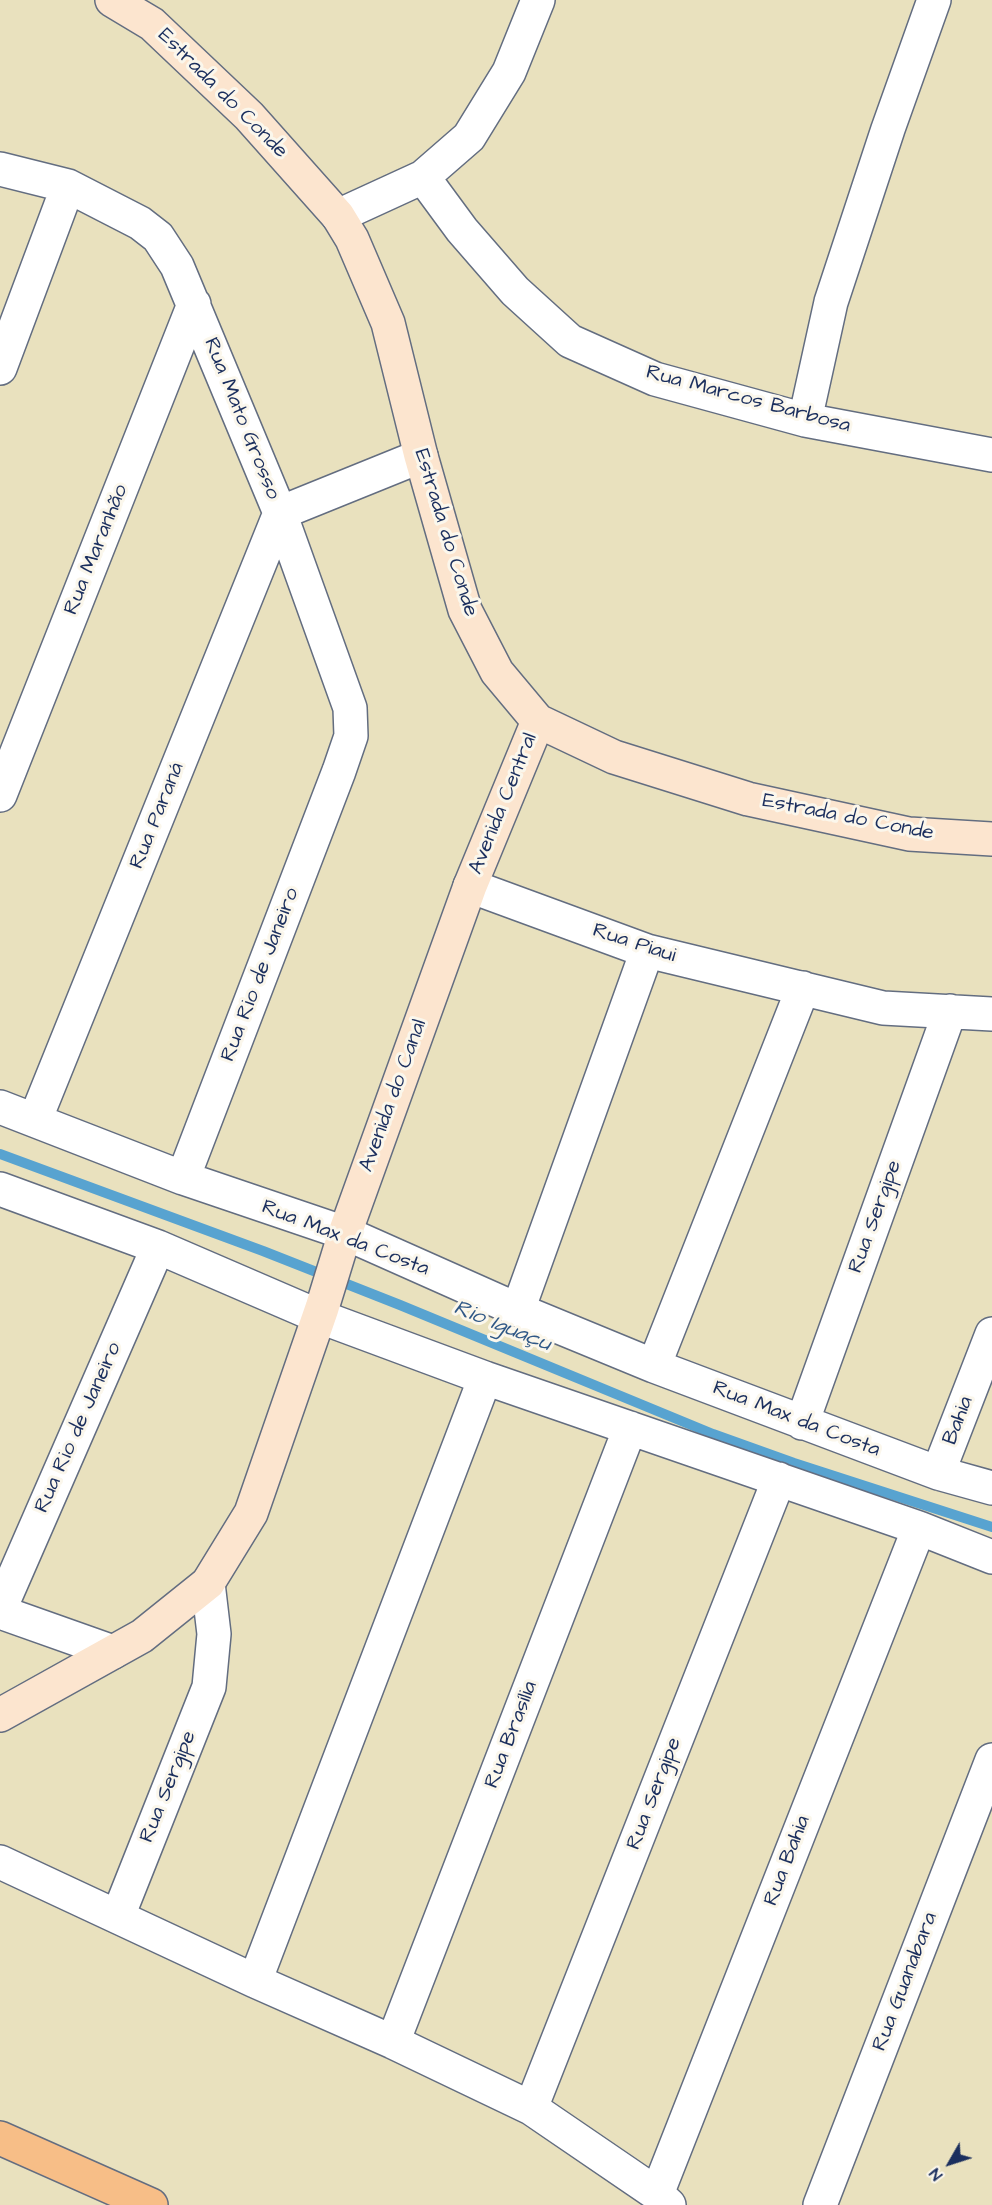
<!DOCTYPE html>
<meta charset="utf-8">
<style>
body{margin:0}
#map{position:relative;width:992px;height:2205px;overflow:hidden;background:#e9e1be;font-family:"Architects Daughter",sans-serif}
canvas{display:block}
.north{position:absolute;left:920px;top:2133px;width:60px;height:60px;-webkit-text-stroke:4px #fbf7ec;paint-order:stroke;rotate:231deg;font-size:16px;font-weight:700;line-height:24px;text-align:center;color:#1b2f5e}
.north::after{content:'';display:block;margin:auto;width:21px;height:27px;background:#1b2f5e;clip-path:polygon(50% 0,100% 100%,50% 72%,0 100%)}
</style>
<div id="map">
<canvas width="992" height="2205"></canvas>
<div class="north">N</div>
</div>
<script>
const g = document.querySelector('canvas').getContext('2d');
g.lineJoin = 'round';
function toPath(rows) {
  const path = new Path2D();
  for (const r of rows) {
    path.moveTo(r[0], r[1]);
    for (let i = 2; i < r.length; i += 2) path.lineTo(r[i], r[i + 1]);
  }
  return path;
}
function trace(path, color, width, dash) {
  g.strokeStyle = color;
  g.lineWidth = width;
  g.lineCap = dash ? 'butt' : 'round';
  g.setLineDash(dash || []);
  g.stroke(path);
}
function label(font, color, halo, rows, align = 'center') {
  g.font = font + ' "Architects Daughter",sans-serif';
  g.lineWidth = 6;
  g.setLineDash([]);
  g.textBaseline = 'middle';
  g.strokeStyle = halo;
  g.fillStyle = color;
  for (const [text, x, y, turn = 0] of rows) {
    g.save();
    g.translate(x, y);
    g.rotate((+turn || 0) * Math.PI / 180);
    g.textAlign = isNaN(turn) ? turn : align;
    if (halo) g.strokeText(text, 0, 0);
    g.fillText(text, 0, 0);
    g.restore();
  }
}
trace(toPath([
 [0,1154,263,1251,400,1305,713,1434,794,1463,992,1527]
]), '#58a3d0', 10);
const street = toPath([
 [0,169,68,186,140,223,158,237,177,266,280,513,350,708,351,736,339,771,183,1178],
 [423,177,469,137,509,72,538,0],
 [338,216,423,177,462,230,515,291,570,341,655,379,805,420,992,455],
 [0,368,68,186],
 [805,420,831,302,888,129,934,0],
 [0,795,194,304],
 [470,886,647,951,883,1008,992,1014],
 [0,1107,183,1178,345,1233,518,1310,654,1366,938,1473,992,1488],
 [35,1120,280,513,421,456],
 [0,1189,158,1247,318,1316,485,1378,919,1528,992,1557],
 [518,1310,647,951],
 [654,1366,803,988],
 [802,1423,950,1011],
 [938,1473,992,1334],
 [0,1609,158,1247],
 [0,1612,113,1652],
 [0,1862,255,1981,393,2042,531,2108,657,2194,669,2205],
 [118,1916,209,1687,214,1634,208,1583],
 [255,1981,485,1378],
 [393,2042,630,1428],
 [531,2108,779,1479],
 [657,2194,919,1528],
 [820,2205,992,1760]
]);
const secondary = toPath([
 [112,0,152,24,249,116,338,216,352,239,388,323,421,456,465,610,497,672,538,721,614,757,748,799,909,834,992,839],
 [0,1715,142,1636,208,1583,251,1513,322,1308,345,1233,470,886,538,721]
]);
const primary = toPath([
 [0,2138,151,2205]
]);
trace(street, '#636d80', 36);
trace(secondary, '#636d80', 36);
trace(primary, '#636d80', 36);
trace(street, '#fff', 33);
trace(secondary, '#fce5cf', 33);
trace(primary, '#f7be87', 33);
label('21px', '#1b2f5e', '#fbf7ec', [
 ["Estrada do Conde",222,94,45],
 ["Rua Marcos Barbosa",748,400,15],
 ["Rua Mato Grosso",241,419,68],
 ["Estrada do Conde",445,533,73],
 ["Rua Maranhão",97,550,-68],
 ["Avenida Central",504,804,-68],
 ["Rua Paraná",158,816,-68],
 ["Estrada do Conde",848,818,11],
 ["Rua Piaui",634,944,18],
 ["Rua Rio de Janeiro",261,975,-69],
 ["Avenida do Canal",394,1096,-70],
 ["Rua Sergipe",876,1217,-70],
 ["Rua Max da Costa",345,1239,21],
 ["Rua Max da Costa",796,1420,21],
 ["Bahia",959,1421,-69],
 ["Rua Rio de Janeiro",79,1428,-66],
 ["Rua Brasília",512,1735,-69],
 ["Rua Sergipe",169,1787,-68],
 ["Rua Sergipe",655,1794,-69],
 ["Rua Bahia",788,1861,-69],
 ["Rua Guanabara",906,1982,-69]
]);
label('italic 22px', '#305886', '#fbf7ec', [
 ["Rio Iguaçu",502,1327,22]
]);
</script>
